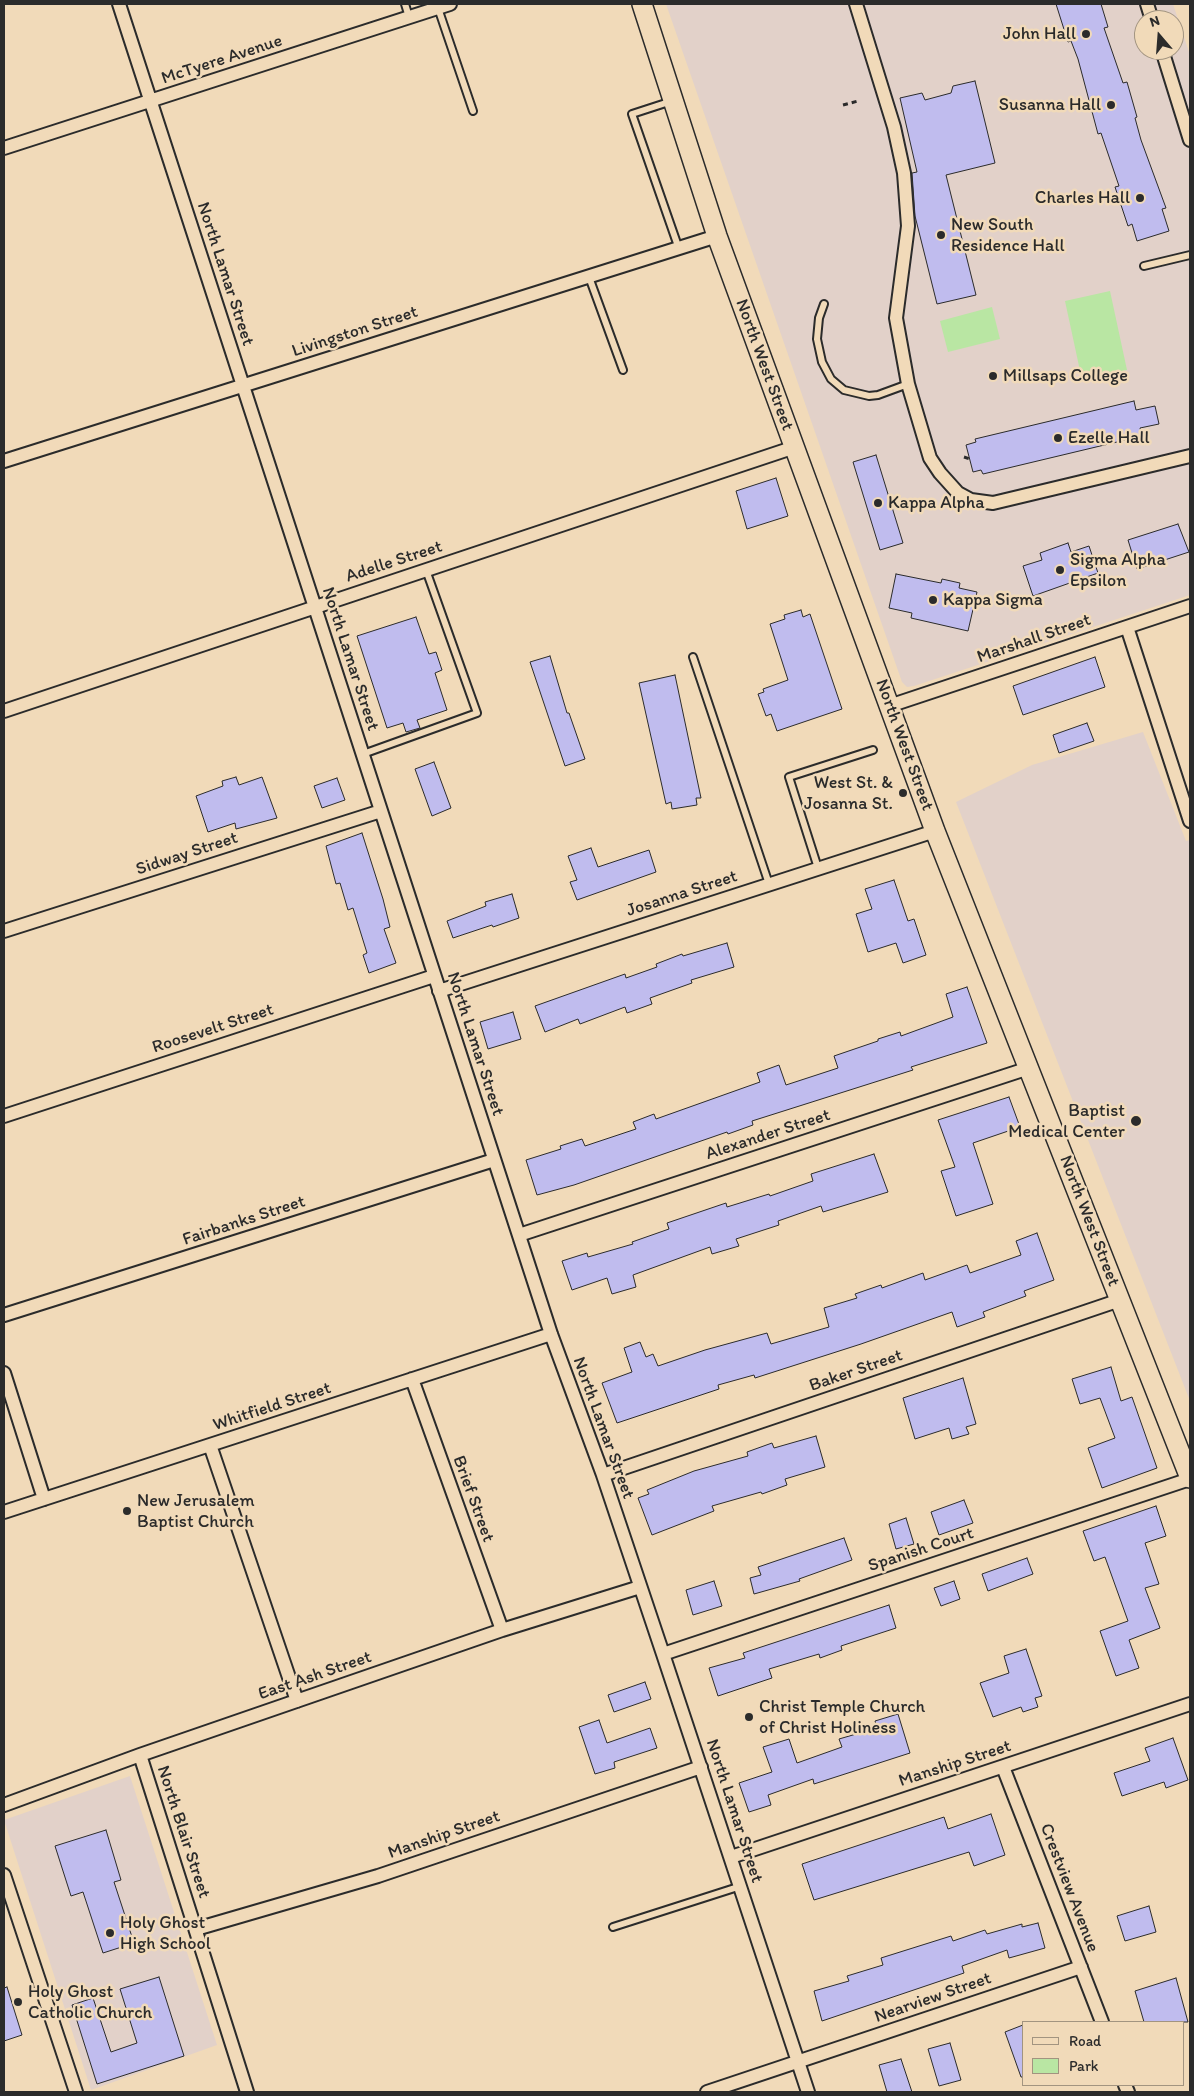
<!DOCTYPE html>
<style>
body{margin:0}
#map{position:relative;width:1194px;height:2096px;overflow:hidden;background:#f1dab9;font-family:Itim,sans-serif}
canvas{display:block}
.frame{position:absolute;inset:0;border:5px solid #2b2b2b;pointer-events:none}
.legend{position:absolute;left:1022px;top:2021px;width:162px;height:65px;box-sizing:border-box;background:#f1dab9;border:1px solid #a29480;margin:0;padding:6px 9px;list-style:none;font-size:15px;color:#2b2b2b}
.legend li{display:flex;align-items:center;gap:10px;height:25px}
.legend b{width:25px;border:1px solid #a29480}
.north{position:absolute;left:1134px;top:10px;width:50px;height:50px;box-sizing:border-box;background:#f1dab9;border:1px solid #a29480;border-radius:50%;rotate:342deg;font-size:14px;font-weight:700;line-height:20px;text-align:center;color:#2b2b2b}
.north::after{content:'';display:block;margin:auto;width:18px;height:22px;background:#2b2b2b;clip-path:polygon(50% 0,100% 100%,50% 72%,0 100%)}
</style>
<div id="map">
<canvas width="1194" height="2096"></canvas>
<div class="frame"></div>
<ul class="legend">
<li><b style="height:6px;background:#f1dab9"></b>Road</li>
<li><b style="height:14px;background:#b9e6a3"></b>Park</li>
</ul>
<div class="north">N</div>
</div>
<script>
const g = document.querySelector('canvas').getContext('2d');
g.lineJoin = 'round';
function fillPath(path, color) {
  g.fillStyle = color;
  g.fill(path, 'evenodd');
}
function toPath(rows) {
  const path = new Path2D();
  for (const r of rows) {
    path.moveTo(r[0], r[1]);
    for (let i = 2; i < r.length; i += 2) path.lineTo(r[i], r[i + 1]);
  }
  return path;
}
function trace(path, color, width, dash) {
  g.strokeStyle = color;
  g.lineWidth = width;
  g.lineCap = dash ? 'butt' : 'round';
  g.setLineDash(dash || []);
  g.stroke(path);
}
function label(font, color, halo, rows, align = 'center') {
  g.font = font + ' Itim,sans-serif';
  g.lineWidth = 5;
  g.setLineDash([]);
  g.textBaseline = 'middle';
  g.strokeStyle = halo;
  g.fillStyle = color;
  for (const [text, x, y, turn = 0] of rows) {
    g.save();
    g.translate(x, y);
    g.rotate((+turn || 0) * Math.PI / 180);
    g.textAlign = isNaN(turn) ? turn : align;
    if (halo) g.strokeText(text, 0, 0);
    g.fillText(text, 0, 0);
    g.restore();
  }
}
fillPath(toPath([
 [666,4,1173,4,1190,55,1190,595,914,686,907,687,902,682],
 [1144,20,1174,20,1174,50,1144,50],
 [1143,732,1186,841,1190,840,1190,1401,956,802,1032,765],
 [130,1776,217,2045,91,2090,4,1820]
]), '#e2d1c9');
fillPath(toPath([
 [1110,291,1127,370,1082,380,1065,301],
 [992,307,1000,339,948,352,940,321]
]), '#b9e6a3');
const building = toPath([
 [1056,4,1101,4,1108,27,1104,28,1123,83,1127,82,1137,117,1135,118,1141,140,1166,208,1162,209,1169,231,1137,241,1132,224,1128,226,1115,187,1119,186,1101,133,1098,134,1078,59,1071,41,1068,42,1056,4],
 [975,81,995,163,946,175,976,295,937,304,915,216,912,173,917,172,900,98,922,93,925,100,951,93,953,86,975,81],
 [1134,401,1136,410,1155,406,1159,424,1140,428,1142,436,983,474,981,470,973,472,966,445,976,442,975,439,1134,401],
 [876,455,903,543,880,550,853,462,876,455],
 [776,478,788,516,747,529,736,491,776,478],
 [1178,524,1189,552,1137,569,1128,540,1178,524],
 [1068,543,1071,552,1089,546,1098,573,1033,596,1023,566,1042,560,1040,553,1068,543],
 [896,574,941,583,942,579,960,583,959,588,977,592,968,631,911,618,912,613,889,608,896,574],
 [801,610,803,617,810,614,842,709,777,731,771,714,766,716,758,694,764,692,763,689,788,680,770,624,785,619,784,615,801,610],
 [416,617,429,654,436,652,442,670,435,673,447,710,417,720,420,728,406,732,403,723,387,728,357,636,416,617],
 [550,656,567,713,569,713,585,759,565,766,530,662,550,656],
 [1095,657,1105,687,1023,715,1013,686,1095,657],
 [675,675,701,798,696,798,697,805,672,809,671,802,666,804,639,683,675,675],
 [1087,723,1094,741,1059,753,1053,735,1087,723],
 [434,762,451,808,432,816,415,769,434,762],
 [236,777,239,785,262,777,277,818,236,829,235,823,208,832,196,796,223,786,222,781,236,777],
 [337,778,345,800,322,808,314,786,337,778],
 [362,833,383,899,390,927,384,929,396,963,369,973,363,955,367,953,353,908,348,910,340,883,336,884,326,846,362,833],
 [591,848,598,867,649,850,656,872,577,900,570,882,577,880,568,856,591,848],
 [894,880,908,921,914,919,926,955,903,963,896,943,868,952,856,914,872,909,865,889,894,880],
 [512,894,519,918,493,927,492,925,453,938,447,921,486,906,485,902,512,894],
 [727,943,734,967,691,980,692,983,650,998,652,1004,627,1013,625,1007,580,1024,578,1019,545,1032,535,1006,625,974,626,978,657,967,656,964,682,954,683,956,727,943],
 [967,987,987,1043,911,1067,913,1070,752,1121,753,1125,728,1134,727,1132,574,1185,537,1195,526,1160,561,1149,560,1146,582,1139,585,1146,636,1129,633,1122,654,1114,656,1119,760,1082,757,1073,779,1065,786,1085,838,1068,834,1056,878,1041,878,1039,900,1032,901,1036,953,1017,946,994,967,987],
 [513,1012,521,1039,488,1049,480,1022,513,1012],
 [1009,1097,1020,1127,973,1143,993,1204,956,1216,941,1171,955,1167,938,1120,1009,1097],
 [874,1154,888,1192,823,1212,821,1206,778,1221,779,1225,736,1239,739,1246,712,1254,710,1247,633,1275,636,1287,612,1294,607,1278,572,1290,562,1261,587,1253,588,1257,633,1244,632,1242,669,1229,667,1223,726,1203,727,1207,769,1194,770,1196,813,1181,811,1174,874,1154],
 [1037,1233,1054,1280,1024,1291,1026,1296,983,1312,985,1317,957,1327,952,1312,861,1344,755,1378,754,1375,718,1385,719,1389,617,1423,602,1383,632,1372,624,1348,640,1342,646,1357,653,1354,658,1366,705,1350,767,1333,771,1344,829,1327,824,1308,857,1298,855,1294,881,1285,882,1288,923,1273,925,1280,967,1265,970,1273,1021,1255,1016,1241,1037,1233],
 [1111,1367,1121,1401,1132,1397,1157,1468,1102,1488,1088,1448,1115,1438,1100,1398,1080,1404,1072,1379,1111,1367],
 [963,1378,976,1424,966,1427,969,1434,952,1439,949,1428,915,1439,903,1398,963,1378],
 [816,1436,825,1467,785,1479,787,1485,762,1494,761,1492,712,1506,714,1511,652,1535,638,1498,649,1494,647,1490,694,1471,748,1456,747,1452,772,1443,774,1448,816,1436],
 [964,1500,973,1523,939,1535,931,1512,964,1500],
 [1156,1506,1166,1536,1145,1543,1159,1584,1145,1588,1160,1628,1129,1640,1139,1668,1116,1676,1100,1631,1128,1621,1105,1557,1094,1561,1083,1531,1156,1506],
 [906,1518,914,1544,896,1549,889,1524,906,1518],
 [844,1538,852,1560,799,1579,800,1581,754,1594,750,1578,761,1575,758,1567,844,1538],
 [1027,1558,1033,1574,988,1591,982,1574,1027,1558],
 [714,1581,722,1606,693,1615,686,1590,714,1581],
 [954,1581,960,1599,941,1606,934,1588,954,1581],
 [889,1605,896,1628,841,1646,842,1650,820,1658,819,1654,769,1669,772,1678,718,1696,709,1668,745,1658,743,1653,889,1605],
 [1026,1649,1042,1696,1035,1698,1038,1707,1023,1712,1021,1707,993,1717,980,1683,1009,1673,1004,1656,1026,1649],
 [645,1682,651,1699,614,1712,608,1695,645,1682],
 [898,1714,910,1753,814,1784,813,1779,768,1795,771,1805,749,1812,739,1783,772,1772,763,1747,789,1739,797,1763,842,1747,839,1739,877,1728,875,1721,898,1714],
 [599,1720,607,1743,650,1728,657,1748,614,1762,615,1768,595,1774,579,1727,599,1720],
 [1173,1738,1188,1780,1166,1788,1164,1782,1122,1796,1114,1773,1150,1761,1145,1748,1173,1738],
 [991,1814,1005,1855,974,1866,969,1852,814,1900,802,1864,944,1817,948,1829,991,1814],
 [106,1830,121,1880,114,1882,134,1943,103,1953,83,1892,71,1896,55,1846,106,1830],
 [1149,1906,1156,1932,1125,1941,1117,1916,1149,1906],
 [1038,1923,1045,1948,1009,1958,1007,1950,962,1966,964,1973,822,2021,814,1991,849,1981,847,1976,883,1965,881,1958,951,1936,953,1941,985,1930,987,1934,1022,1924,1022,1927,1038,1923],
 [159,1977,184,2056,97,2084,72,2005,93,1998,111,2052,137,2043,120,1989,159,1977],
 [1176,1978,1188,2022,1144,2022,1135,1991,1176,1978],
 [7,1987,22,2035,4,2041,4,1988,7,1987],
 [1023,2025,1023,2077,1021,2077,1005,2032,1023,2025],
 [950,2043,961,2080,939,2086,928,2049,950,2043],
 [901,2059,912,2092,887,2092,879,2065,901,2059]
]);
fillPath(building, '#c0bcee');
trace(building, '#2b2b2b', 1);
const lane = toPath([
 [405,4,409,17],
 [438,8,473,111],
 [672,101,632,114,679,249],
 [1144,266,1190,255],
 [589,277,623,370],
 [824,304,819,318,817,339,822,362,831,379,844,390,869,396,878,395,908,384],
 [693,657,769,884],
 [363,754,477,713,426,570],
 [818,868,789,777,873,750],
 [613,1927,741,1886]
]);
const street = toPath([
 [119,4,551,1334,603,1475,663,1654,808,2092],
 [856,4,894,127,904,173,908,226,896,318,908,384,930,458,940,473,958,493,971,500,993,503,1190,456],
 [1147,4,1152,20],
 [1162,50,1190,140],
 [4,148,450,4],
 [4,461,717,236],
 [1127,627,1190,821],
 [889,706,1190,606],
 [4,711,795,447],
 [4,931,381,811],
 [439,991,935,831],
 [4,1116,434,976],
 [519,1235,1029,1068],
 [4,1315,494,1160],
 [4,1373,44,1499],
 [412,1379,502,1630],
 [210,1445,297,1701],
 [603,1475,1120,1300],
 [4,1512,551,1334],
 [663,1654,1190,1479],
 [140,1755,247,2092],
 [1003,1767,1102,2022],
 [4,1805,140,1755,502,1630,640,1587],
 [731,1857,1190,1704],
 [4,1875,76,2092],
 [196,1929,378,1876,701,1767],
 [1125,2085,1128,2092],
 [707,2092,1081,1967]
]);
const secondary = toPath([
 [642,4,717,236,935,831,1190,1478]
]);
trace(lane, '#2b2b2b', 10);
trace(street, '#2b2b2b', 16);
trace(secondary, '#2b2b2b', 22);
trace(toPath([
 [843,105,858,101],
 [964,457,970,459]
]), '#2b2b2b', 3, [5, 4]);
trace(lane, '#f1dab9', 6);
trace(street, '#f1dab9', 12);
trace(secondary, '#f1dab9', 19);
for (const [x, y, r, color] of [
 [1086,34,5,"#2b2b2b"],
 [1111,105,5,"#2b2b2b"],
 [1140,198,5,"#2b2b2b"],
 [941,235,5,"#2b2b2b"],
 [993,376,5,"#2b2b2b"],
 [1058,438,5,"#2b2b2b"],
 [878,503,5,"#2b2b2b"],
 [1060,570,5,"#2b2b2b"],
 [933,600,5,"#2b2b2b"],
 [903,793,5,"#2b2b2b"],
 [1136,1121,6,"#2b2b2b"],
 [127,1511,5,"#2b2b2b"],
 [749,1717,5,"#2b2b2b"],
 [110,1933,5,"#2b2b2b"],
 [18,2002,5,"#2b2b2b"]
]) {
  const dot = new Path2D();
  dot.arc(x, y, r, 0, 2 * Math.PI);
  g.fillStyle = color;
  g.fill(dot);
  trace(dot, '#f1dab9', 2);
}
label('18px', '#2b2b2b', '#f1dab9', [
 ["John Hall",1076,34,"right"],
 ["Susanna Hall",1101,105,"right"],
 ["Charles Hall",1130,198,"right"],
 ["New South",951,225],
 ["Residence Hall",951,246],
 ["Millsaps College",1003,376],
 ["Ezelle Hall",1068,438],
 ["Kappa Alpha",888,503],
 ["Sigma Alpha",1070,560],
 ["Epsilon",1070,581],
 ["Kappa Sigma",943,600],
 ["West St. &",893,783,"right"],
 ["Josanna St.",893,804,"right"],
 ["Baptist",1125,1111,"right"],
 ["Medical Center",1125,1132,"right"],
 ["New Jerusalem",137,1501],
 ["Baptist Church",137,1522],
 ["Christ Temple Church",759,1707],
 ["of Christ Holiness",759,1728],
 ["Holy Ghost",120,1923],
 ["High School",120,1944],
 ["Holy Ghost",28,1992],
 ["Catholic Church",28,2013]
], 'left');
label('18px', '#2b2b2b', '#f1dab9', [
 ["McTyere Avenue",222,60,-18],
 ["North Lamar Street",225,274,72],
 ["Livingston Street",355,332,-18],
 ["North West Street",764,365,70],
 ["Adelle Street",394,562,-18],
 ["Marshall Street",1034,639,-19],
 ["North Lamar Street",350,659,72],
 ["North West Street",904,745,70],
 ["Sidway Street",187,854,-18],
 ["Josanna Street",682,894,-18],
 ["Roosevelt Street",213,1029,-18],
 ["North Lamar Street",475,1044,72],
 ["Alexander Street",768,1135,-18],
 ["Fairbanks Street",244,1221,-18],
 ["North West Street",1089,1221,69],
 ["Baker Street",856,1371,-19],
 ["Whitfield Street",272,1407,-18],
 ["North Lamar Street",603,1428,70],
 ["Brief Street",473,1499,70],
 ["Spanish Court",921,1550,-18],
 ["East Ash Street",315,1676,-19],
 ["Manship Street",955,1764,-18],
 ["North Lamar Street",734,1811,72],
 ["North Blair Street",183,1832,72],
 ["Manship Street",444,1835,-19],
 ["Crestview Avenue",1069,1888,69],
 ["Nearview Street",933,1998,-19]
]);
</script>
